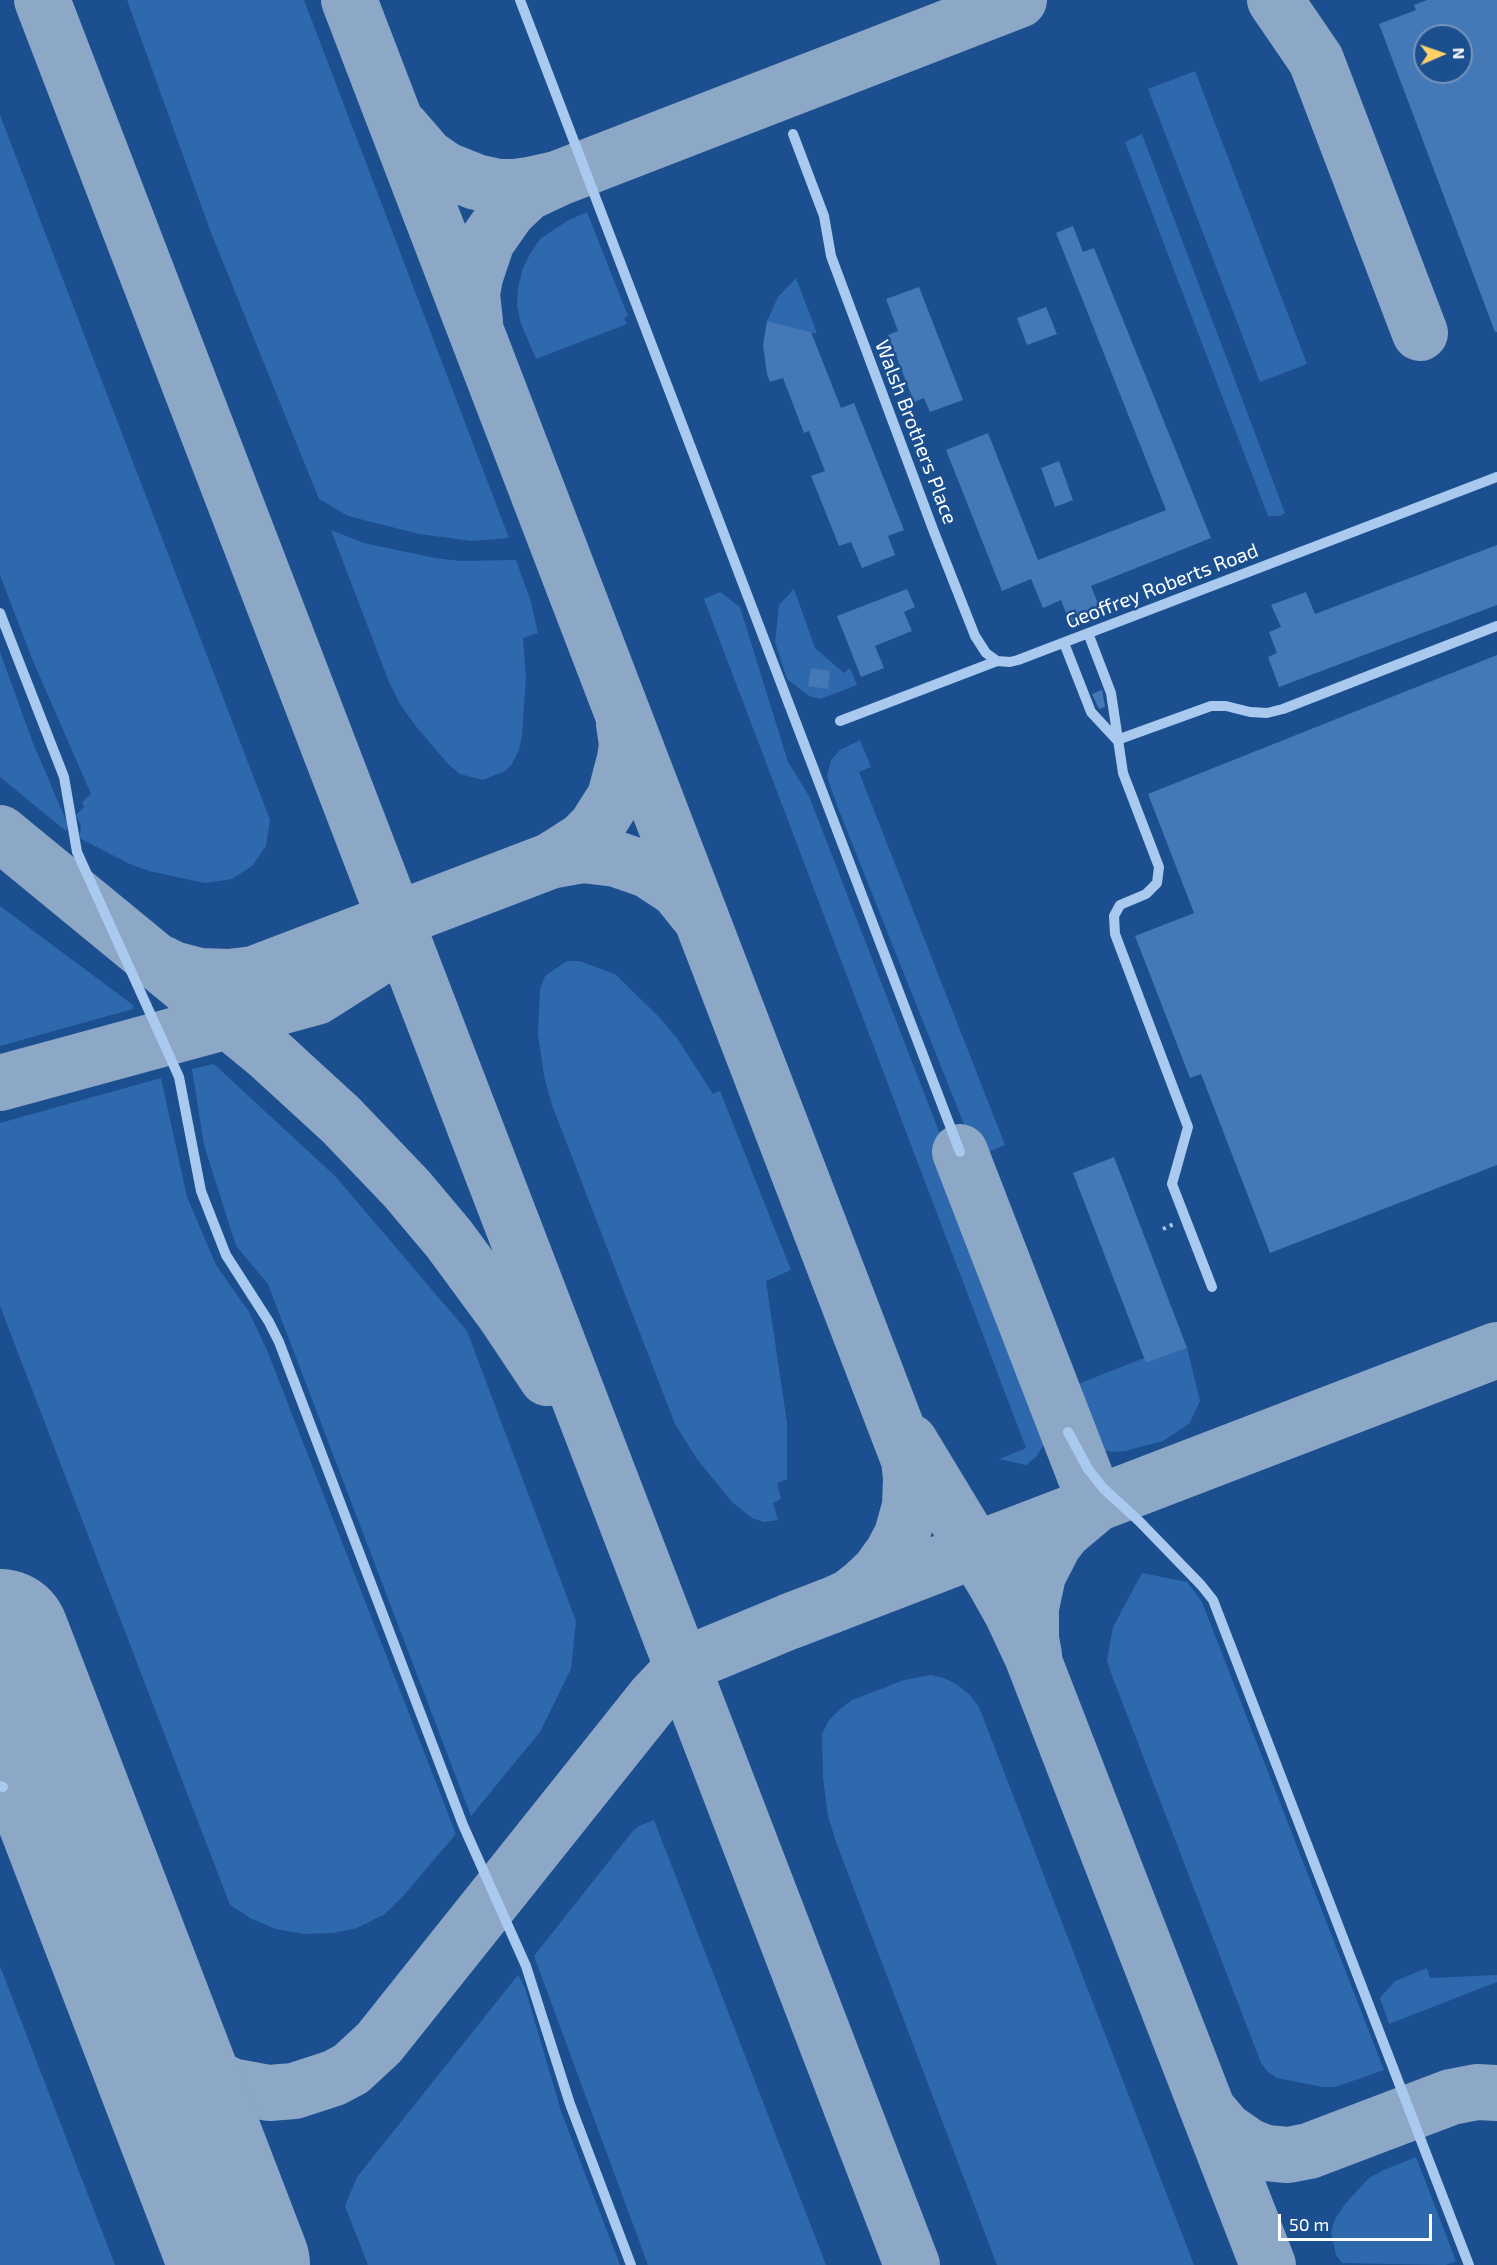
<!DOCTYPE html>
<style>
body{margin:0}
#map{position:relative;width:1497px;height:2265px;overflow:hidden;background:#1b4f8f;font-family:"Exo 2",sans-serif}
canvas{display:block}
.north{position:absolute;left:1413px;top:24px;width:60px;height:60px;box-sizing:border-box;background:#1b4f8f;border:2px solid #7695bc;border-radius:50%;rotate:88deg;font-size:16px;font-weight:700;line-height:24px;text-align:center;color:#fff}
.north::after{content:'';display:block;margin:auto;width:21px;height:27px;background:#ffd166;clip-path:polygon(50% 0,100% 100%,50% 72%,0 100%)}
.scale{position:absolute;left:1278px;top:2214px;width:154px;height:27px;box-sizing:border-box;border:3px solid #fff;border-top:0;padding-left:8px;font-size:18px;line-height:21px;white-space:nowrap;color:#fff;-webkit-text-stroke:4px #1b4f8f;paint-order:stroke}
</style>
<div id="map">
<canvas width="1497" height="2265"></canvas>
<div class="north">N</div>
<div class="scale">50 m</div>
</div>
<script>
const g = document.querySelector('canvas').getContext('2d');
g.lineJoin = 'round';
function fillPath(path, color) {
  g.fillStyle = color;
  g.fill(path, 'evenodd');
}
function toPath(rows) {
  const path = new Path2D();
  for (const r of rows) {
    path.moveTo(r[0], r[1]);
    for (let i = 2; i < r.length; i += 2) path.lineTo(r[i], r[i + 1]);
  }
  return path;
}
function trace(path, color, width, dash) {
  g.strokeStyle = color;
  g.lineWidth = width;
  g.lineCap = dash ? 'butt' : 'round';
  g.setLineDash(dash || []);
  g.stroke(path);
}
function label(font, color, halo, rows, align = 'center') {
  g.font = font + ' "Exo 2",sans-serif';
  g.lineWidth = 5;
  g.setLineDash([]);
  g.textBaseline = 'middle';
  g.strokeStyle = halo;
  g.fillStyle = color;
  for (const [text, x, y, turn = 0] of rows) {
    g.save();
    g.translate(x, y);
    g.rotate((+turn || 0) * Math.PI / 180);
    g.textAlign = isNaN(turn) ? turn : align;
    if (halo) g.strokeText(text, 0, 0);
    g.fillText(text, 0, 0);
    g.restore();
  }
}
fillPath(toPath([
 [127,0,304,0,509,538,472,541,419,534,348,516,319,499,210,230],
 [1195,71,1307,364,1260,382,1148,89],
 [0,115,270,820,266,846,252,866,232,879,205,883,149,871,130,864,79,838,81,826,76,815,84,807,82,802,91,794,33,661,0,575],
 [1142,134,1285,513,1280,516,1268,516,1125,142],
 [587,212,628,316,624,318,627,324,536,359,521,324,517,306,518,288,523,268,530,254,540,239,567,221],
 [796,278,812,320,817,334,767,321,778,297],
 [331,530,364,543,435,558,460,561,516,560,531,602,538,633,523,638,526,677,522,735,519,750,512,764,505,771,483,780,460,774,448,764,414,724,400,704,389,682],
 [794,589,815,648,844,673,850,668,857,685,820,699,809,696,787,679,775,642,779,605],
 [720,592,740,607,788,762,809,796,1050,1418,1050,1435,1036,1457,1026,1465,999,1459,1026,1448,704,599],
 [0,652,33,743,68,825,66,831,0,777],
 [860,740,871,767,859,772,1005,1145,977,1157,838,808,827,776,831,760,840,750],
 [0,906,133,1005,133,1009,0,1046],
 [567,961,579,961,615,974,658,1016,677,1038,713,1094,720,1091,791,1270,766,1281,787,1423,787,1479,777,1483,781,1499,773,1503,778,1520,764,1522,752,1518,732,1502,697,1459,675,1424,552,1105,544,1076,538,1034,540,989,545,976],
 [214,1064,336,1177,467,1331,576,1621,571,1669,540,1732,471,1816,268,1284,236,1246,204,1145,192,1069],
 [161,1078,187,1197,216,1265,249,1312,267,1350,456,1834,404,1895,385,1914,357,1928,333,1933,304,1934,276,1929,252,1919,230,1905,0,1306,0,1123],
 [1187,1348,1200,1401,1189,1424,1163,1441,1125,1451,1112,1452,1102,1450,1088,1442,1081,1433,1063,1390,1144,1358,1146,1363],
 [1142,1573,1187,1582,1202,1602,1384,2070,1335,2087,1323,2087,1277,2078,1268,2072,1261,2063,1111,1673,1107,1660,1113,1627],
 [931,1675,944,1678,956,1684,969,1694,979,1707,1194,2265,997,2265,836,1842,828,1816,823,1777,822,1734,829,1720,840,1709,852,1700,904,1680],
 [654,1820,826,2265,648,2265,534,1956,632,1832,639,1826],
 [0,1966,115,2265,0,2265],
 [1427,1968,1430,1978,1497,1975,1497,1982,1389,2024,1380,1998,1395,1981],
 [518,1975,525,1988,561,2111,620,2265,368,2265,345,2206,357,2177],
 [1416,2157,1456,2261,1446,2265,1342,2263,1336,2255,1331,2232,1335,2219,1345,2204,1369,2178,1384,2170]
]), '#2e69ad');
trace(toPath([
 [42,0,912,2265],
 [349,0,909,1460,911,1478,910,1506,902,1535,892,1554,879,1572,864,1586,850,1597,828,1607],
 [1275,0,1316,60,1420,333],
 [401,127,427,157,446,170,476,182,499,187,514,187,529,185,556,179],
 [475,322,472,294,475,277,487,241,508,211,527,193,559,178,1019,0],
 [0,833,269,1054,341,1120,407,1189,449,1239,505,1315,547,1378],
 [550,861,583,840,596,827,615,797,625,759,627,744,624,724],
 [161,963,173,969,200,976,229,977,254,974,550,861,583,855,616,859,648,870,677,889,698,915],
 [0,1083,316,997,401,943],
 [960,1152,1096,1504,1064,1531,1054,1544,1038,1575,1031,1608,1031,1639,1034,1655],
 [910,1442,994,1581,1012,1613,1032,1656,1268,2265],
 [148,2024,172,2054,190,2066,231,2086,269,2093,294,2091,334,2078,351,2069,379,2043,655,1697,673,1678,701,1658,788,1622,1497,1350],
 [1208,2110,1225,2130,1248,2146,1266,2153,1288,2155,1309,2151,1451,2097,1477,2092,1497,2093]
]), '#8da7c7', 56);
trace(toPath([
 [0,1639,240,2265]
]), '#8da7c7', 140);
fillPath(toPath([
 [1427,0,1497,0,1497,332,1495,332,1379,24,1416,10,1414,5],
 [1425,36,1461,36,1461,72,1425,72],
 [1073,226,1083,252,1094,248,1211,538,1091,586,1101,611,1070,623,1061,600,1043,608,1031,579,1002,591,946,450,988,433,1038,560,1166,510,1056,233],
 [919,287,963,400,930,412,924,398,914,402,888,335,898,331,886,299],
 [1046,307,1057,334,1027,345,1017,318],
 [767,321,811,332,841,408,854,403,904,530,888,536,895,555,862,568,851,542,839,546,811,476,825,471,809,431,804,433,783,378,770,382,767,374,763,345],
 [1059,461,1073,500,1055,507,1041,468],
 [1497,545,1497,605,1279,687,1268,657,1277,653,1269,632,1281,627,1271,605,1306,592,1315,614],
 [907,589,915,607,904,612,912,631,875,646,884,668,861,677,837,616],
 [1497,655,1497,1165,1270,1253,1201,1074,1190,1078,1135,936,1194,913,1148,794],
 [811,668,830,671,828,689,808,686],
 [1102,690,1105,707,1099,709,1092,694],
 [1114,1157,1187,1348,1146,1363,1073,1173]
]), '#4478b7');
trace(toPath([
 [1163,1229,1174,1224]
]), '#a9c9ee', 4, [3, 4.5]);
trace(toPath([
 [520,0,960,1152],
 [793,134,824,216,831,256,934,532,975,636,986,653,997,661],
 [0,613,64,777,77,852,179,1077,201,1191,226,1255,269,1322,279,1342,463,1825,526,1966,570,2104,631,2265],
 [1088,633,1111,693,1123,773,1159,867,1157,883,1146,894,1120,905,1114,916,1115,934,1188,1127,1172,1184,1212,1287],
 [1064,643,1091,712,1117,740],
 [840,721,997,661,1010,662,1018,660,1497,477],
 [1117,740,1211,706,1226,706,1250,712,1267,713,1283,709,1497,626],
 [1068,1432,1088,1469,1103,1488,1139,1521,1201,1585,1213,1600,1469,2265],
 [0,1786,3,1787]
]), '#a9c9ee', 10);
label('20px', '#fff', '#1b4f8f', [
 ["Walsh Brothers Place",916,432,69],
 ["Geoffrey Roberts Road",1162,586,-21]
]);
</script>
